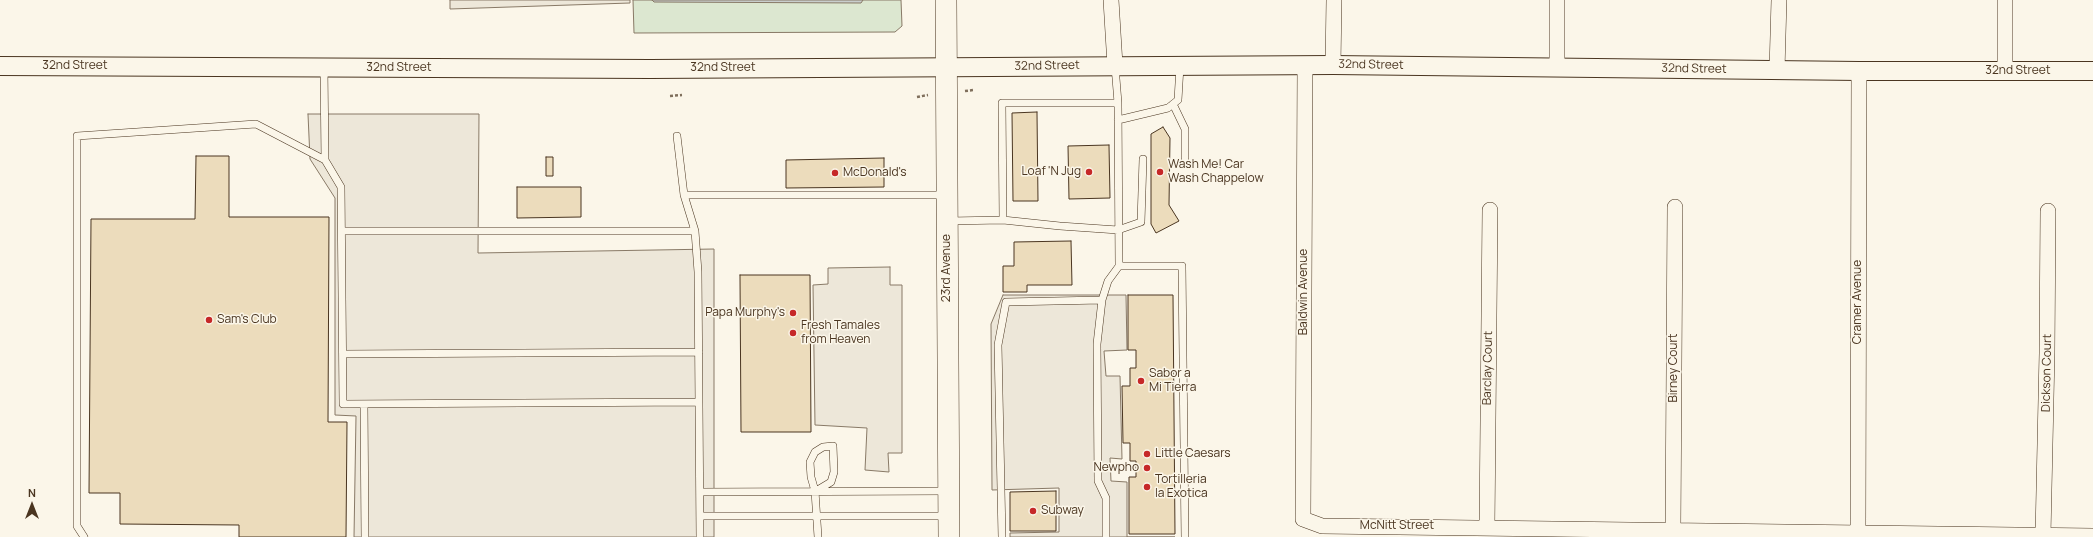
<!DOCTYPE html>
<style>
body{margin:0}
#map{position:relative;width:2093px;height:537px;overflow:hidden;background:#fbf6e9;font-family:Manrope,sans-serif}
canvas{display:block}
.north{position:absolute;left:12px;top:485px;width:40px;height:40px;-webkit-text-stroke:3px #fbf6e9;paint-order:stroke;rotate:0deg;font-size:11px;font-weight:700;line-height:16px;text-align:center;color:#4a3520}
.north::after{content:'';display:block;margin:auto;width:14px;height:18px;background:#4a3520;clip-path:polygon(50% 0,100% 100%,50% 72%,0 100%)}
</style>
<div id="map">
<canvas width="2093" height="537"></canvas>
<div class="north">N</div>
</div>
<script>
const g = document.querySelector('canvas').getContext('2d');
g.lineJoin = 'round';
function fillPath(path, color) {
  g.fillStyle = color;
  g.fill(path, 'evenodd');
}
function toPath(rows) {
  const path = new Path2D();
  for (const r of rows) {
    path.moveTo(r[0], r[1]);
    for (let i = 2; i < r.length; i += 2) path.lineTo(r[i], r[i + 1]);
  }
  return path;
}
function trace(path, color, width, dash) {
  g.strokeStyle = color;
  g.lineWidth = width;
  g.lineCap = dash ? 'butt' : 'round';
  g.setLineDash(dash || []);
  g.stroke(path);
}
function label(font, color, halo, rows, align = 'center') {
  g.font = font + ' Manrope,sans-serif';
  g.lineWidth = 3;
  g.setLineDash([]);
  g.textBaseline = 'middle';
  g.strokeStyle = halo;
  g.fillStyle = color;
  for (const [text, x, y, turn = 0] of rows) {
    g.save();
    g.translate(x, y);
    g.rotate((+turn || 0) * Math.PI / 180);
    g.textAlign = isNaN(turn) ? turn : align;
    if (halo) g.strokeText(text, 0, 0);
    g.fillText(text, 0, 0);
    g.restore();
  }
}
const green = toPath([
 [633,0,901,0,902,26,895,32,634,33,633,0]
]);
fillPath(green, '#dce7d0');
trace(green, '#887966', 1);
const parking = toPath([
 [450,0,630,0,630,3,450,9,450,0],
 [308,114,479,114,478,253,714,249,714,537,354,537,356,416,335,415,335,198,310,159,308,114],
 [890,267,890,285,902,285,902,453,888,453,889,472,865,470,867,428,815,425,813,285,828,284,828,268,890,267],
 [1003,295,1126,295,1127,350,1104,351,1106,376,1120,376,1122,459,1110,458,1111,481,1127,482,1127,537,1175,537,1010,537,1010,533,1059,532,1059,488,992,490,991,324,1003,295]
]);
fillPath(parking, '#ede7d9');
trace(parking, '#887966', 1);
const water = toPath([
 [652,0,863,0,861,3,654,2,652,0]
]);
fillPath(water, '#c9cecd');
trace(water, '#887966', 1);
const building = toPath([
 [1037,112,1038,201,1013,201,1012,113,1037,112],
 [1163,127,1170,138,1169,205,1179,221,1156,233,1151,224,1151,134,1163,127],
 [1109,145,1110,198,1069,199,1068,146,1109,145],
 [196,156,229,156,229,217,329,217,328,422,347,422,346,537,239,537,239,525,120,524,120,493,89,493,91,219,195,219,196,156],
 [546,157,553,157,553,176,546,176,546,157],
 [884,158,884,187,786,188,786,160,884,158],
 [517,187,581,187,581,217,517,218,517,187],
 [1071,241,1072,285,1027,285,1027,292,1003,292,1003,266,1014,266,1014,242,1071,241],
 [740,275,810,275,811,432,741,432,740,275],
 [1128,295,1173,295,1175,534,1129,534,1129,477,1136,477,1136,461,1130,461,1130,443,1123,443,1122,386,1130,386,1130,368,1136,368,1136,350,1128,350,1128,295],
 [1056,491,1056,531,1010,531,1010,492,1056,491]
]);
fillPath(building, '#ecdcbc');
trace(building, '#4a3520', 1);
const service = toPath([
 [324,67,325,160,341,187,343,404,699,402],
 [1173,104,1185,129,1185,158],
 [1118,120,1168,108,1178,100,1180,66],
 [677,136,684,195,695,231,698,272,700,537],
 [684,195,945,195],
 [1003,220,1060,226,1118,230,1141,222,1143,159],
 [949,221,1003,220,1002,103,1118,103],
 [342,231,695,231],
 [1119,266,1182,266,1185,537],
 [343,354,699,352],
 [364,404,365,537],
 [816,491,831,482,834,472,833,446,823,447,815,452,810,462,811,477,815,491,818,537],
 [700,492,947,491],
 [700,516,947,516],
 [84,537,77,526,77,136,256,124,325,160],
 [1002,537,998,345,1006,302,1102,300],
 [1106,537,1106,498,1098,481,1097,344,1102,300,1108,281,1119,266,1118,103,1115,66]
]);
const minor = toPath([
 [1111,0,1115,65],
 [2005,0,2005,71],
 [1305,65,1303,519,1322,526,2093,536],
 [1333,65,1334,0],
 [1557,67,1557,0],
 [1777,70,1779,0],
 [1487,527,1490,210],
 [1673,529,1675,207],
 [1858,532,1859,71],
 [2043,535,2047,353,2048,211]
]);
const tertiary = toPath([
 [0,66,650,69,1333,65,1859,71,2093,71]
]);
const secondary = toPath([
 [946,0,949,537]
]);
trace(service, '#4a3520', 8);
trace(minor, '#4a3520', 16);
trace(tertiary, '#4a3520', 20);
trace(secondary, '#4a3520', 22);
trace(toPath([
 [965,91,974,90],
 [670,96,682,95],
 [917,97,928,95]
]), '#7f6f5c', 2.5, [3, 2]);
trace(service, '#fbf6e9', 7);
trace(minor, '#fbf6e9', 15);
trace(tertiary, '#fbf6e9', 18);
trace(secondary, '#fbf6e9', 21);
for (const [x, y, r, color] of [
 [1089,172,4,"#c62828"],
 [1160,172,4,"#c62828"],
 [835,173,4,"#c62828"],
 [793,313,4,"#c62828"],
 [209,320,4,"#c62828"],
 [793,333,4,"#c62828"],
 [1141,381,4,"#c62828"],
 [1147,454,4,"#c62828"],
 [1147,468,4,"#c62828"],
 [1147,487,4,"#c62828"],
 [1033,511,4,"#c62828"]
]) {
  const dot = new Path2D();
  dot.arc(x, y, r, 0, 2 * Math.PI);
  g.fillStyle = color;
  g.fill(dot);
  trace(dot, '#fbf6e9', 1.5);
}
label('12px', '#4a3520', '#fbf6e9', [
 ["32nd Street",1371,65,1],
 ["32nd Street",75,66],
 ["32nd Street",1047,66,-1],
 ["32nd Street",399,68],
 ["32nd Street",723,68],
 ["32nd Street",1694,69,1],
 ["32nd Street",2018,71],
 ["23rd Avenue",947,268,-90],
 ["Baldwin Avenue",1304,292,-90],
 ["Cramer Avenue",1858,302,-90],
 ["Barclay Court",1488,368,-89],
 ["Birney Court",1674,368,-90],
 ["Dickson Court",2047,373,-89],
 ["McNitt Street",1397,526]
]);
label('12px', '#4a3520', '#fbf6e9', [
 ["Wash Me! Car",1168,165],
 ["Wash Chappelow",1168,179],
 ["Loaf 'N Jug",1081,172,"right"],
 ["McDonald's",843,173],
 ["Papa Murphy's",785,313,"right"],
 ["Sam's Club",217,320],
 ["Fresh Tamales",801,326],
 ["from Heaven",801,340],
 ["Sabor a",1149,374],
 ["Mi Tierra",1149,388],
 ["Little Caesars",1155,454],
 ["Newpho",1139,468,"right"],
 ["Tortilleria",1155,480],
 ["la Exotica",1155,494],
 ["Subway",1041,511]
], 'left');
</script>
